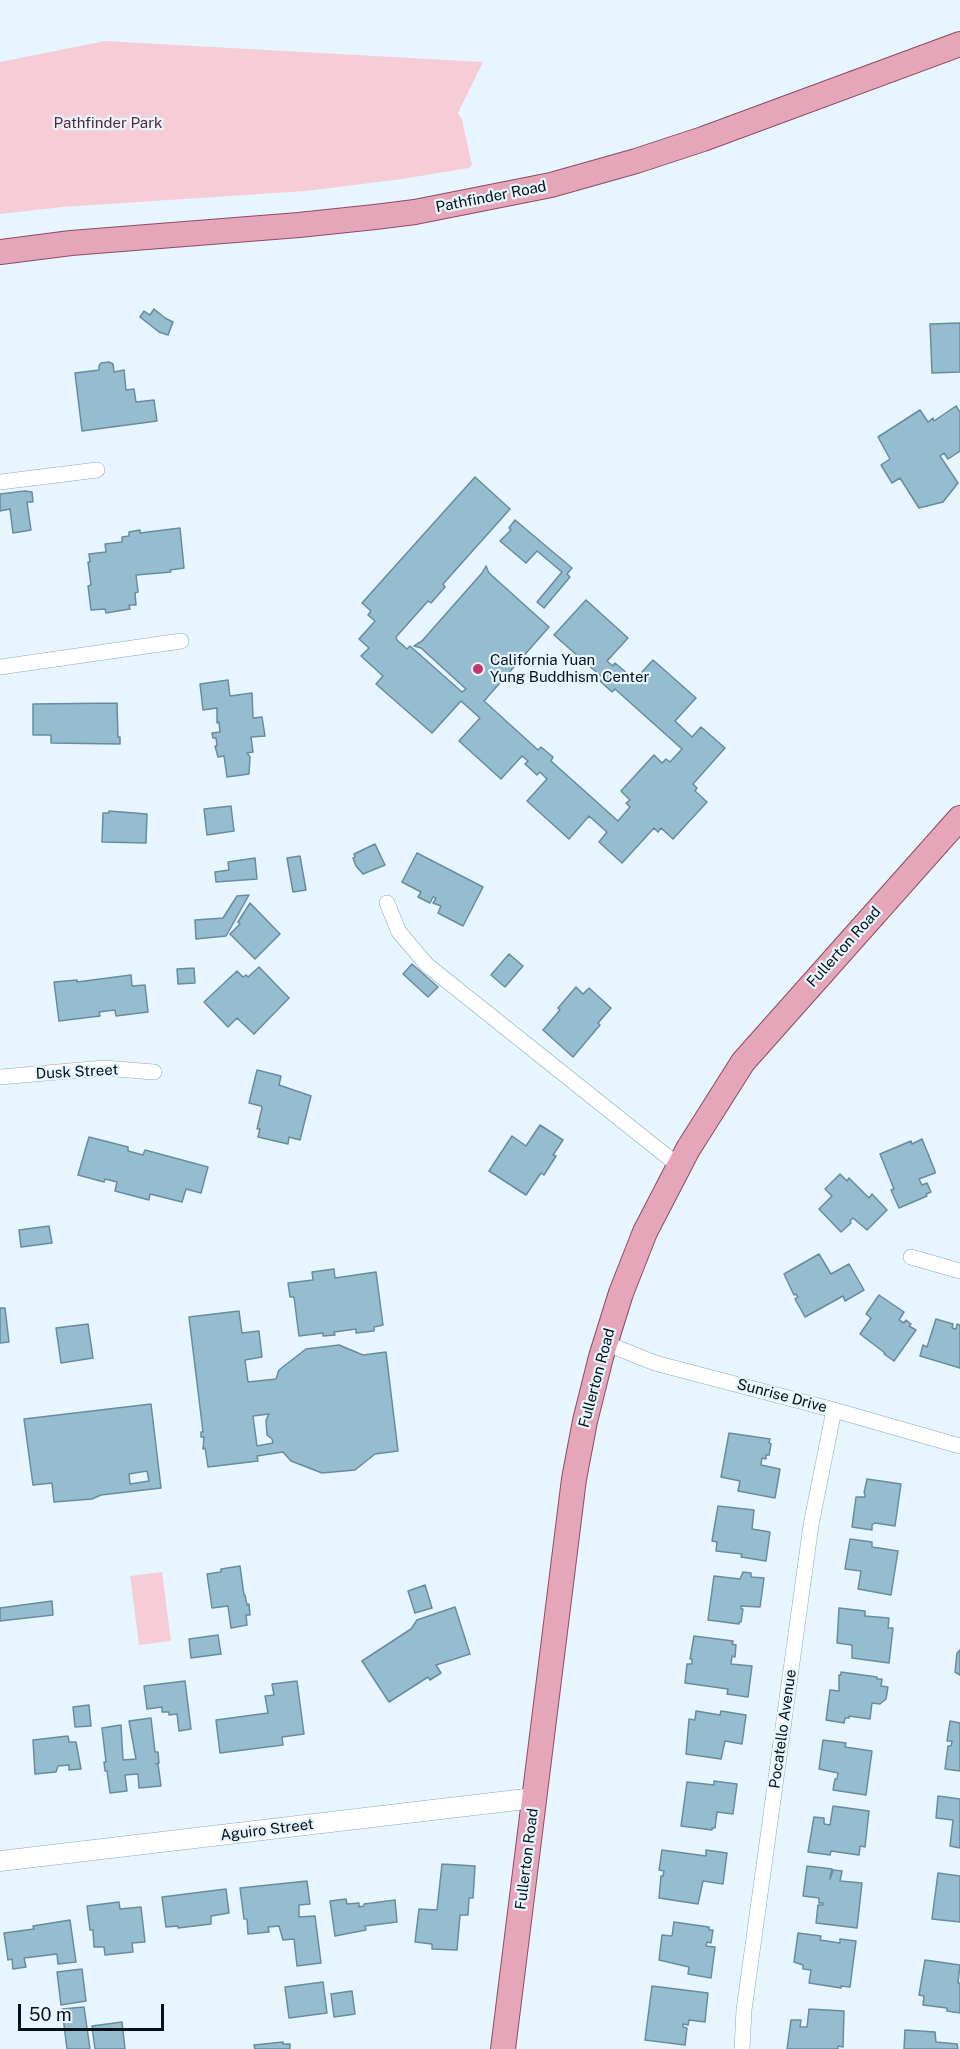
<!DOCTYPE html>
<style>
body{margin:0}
#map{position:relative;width:960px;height:2049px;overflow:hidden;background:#e7f6fe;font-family:"Public Sans",sans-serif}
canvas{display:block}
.scale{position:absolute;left:18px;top:2004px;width:146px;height:27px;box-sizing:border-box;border:3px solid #041017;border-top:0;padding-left:8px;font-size:18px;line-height:21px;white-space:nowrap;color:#041017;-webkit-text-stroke:4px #e7f6fe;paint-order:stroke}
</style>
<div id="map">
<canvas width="960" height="2049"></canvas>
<div class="scale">50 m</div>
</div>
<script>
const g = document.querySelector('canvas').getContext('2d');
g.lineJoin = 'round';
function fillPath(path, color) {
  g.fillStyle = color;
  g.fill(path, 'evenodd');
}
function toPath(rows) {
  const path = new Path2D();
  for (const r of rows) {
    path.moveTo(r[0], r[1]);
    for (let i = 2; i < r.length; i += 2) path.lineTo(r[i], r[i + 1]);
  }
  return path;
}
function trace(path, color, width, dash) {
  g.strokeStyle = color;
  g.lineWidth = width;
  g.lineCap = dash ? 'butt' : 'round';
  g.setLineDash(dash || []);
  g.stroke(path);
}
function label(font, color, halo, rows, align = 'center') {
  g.font = font + ' "Public Sans",sans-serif';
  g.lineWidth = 4.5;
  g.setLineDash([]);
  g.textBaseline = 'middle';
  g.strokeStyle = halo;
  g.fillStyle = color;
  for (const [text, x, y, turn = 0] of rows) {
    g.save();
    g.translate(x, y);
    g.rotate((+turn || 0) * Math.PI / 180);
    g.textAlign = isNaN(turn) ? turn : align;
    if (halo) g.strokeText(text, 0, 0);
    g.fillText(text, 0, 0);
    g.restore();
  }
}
fillPath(toPath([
 [105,41,483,62,458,113,462,120,472,165,469,168,402,179,306,191,63,207,0,214,0,62],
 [162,1572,171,1641,139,1645,130,1576]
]), '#f6cdd7');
const building = toPath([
 [154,309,165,318,173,322,168,335,159,332,140,317,144,311,150,315,154,309],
 [960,323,960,372,932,373,930,324,960,323],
 [109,362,113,364,114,372,124,370,126,390,134,389,136,402,154,400,157,421,82,431,75,373,99,370,99,366,101,363,109,362],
 [956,406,960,412,960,451,948,459,944,453,940,456,958,483,943,502,919,508,900,478,892,483,881,465,890,459,878,437,920,410,928,422,933,418,934,421,956,406],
 [475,477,510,509,443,584,445,587,431,603,428,601,396,637,397,640,407,649,410,646,462,692,466,689,421,648,414,646,422,641,482,573,486,566,489,573,549,627,484,701,538,750,541,747,553,757,551,761,618,821,630,807,626,803,630,800,621,791,654,755,662,763,666,759,670,762,682,749,615,689,612,692,600,681,603,678,554,635,586,600,628,638,607,661,613,666,615,663,628,674,625,677,632,683,653,660,696,698,675,721,692,737,701,727,725,748,693,784,697,788,695,791,707,802,673,839,661,828,658,832,654,828,622,863,599,842,607,832,589,816,569,839,527,801,547,779,540,772,537,775,525,764,528,761,522,756,501,779,459,741,480,718,461,701,432,733,376,684,383,676,361,656,369,648,359,639,375,621,368,615,371,611,362,603,475,477],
 [25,491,32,492,33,502,27,502,31,530,13,533,10,509,0,511,0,494,25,491],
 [515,520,572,568,567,574,570,577,544,608,537,602,562,572,537,551,526,563,500,541,511,530,509,528,515,520],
 [180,528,184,568,170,570,171,572,136,575,138,592,135,593,136,605,129,605,130,609,106,613,105,609,91,610,88,586,91,585,88,562,90,562,89,554,106,552,105,544,122,542,122,537,129,536,129,532,140,530,140,533,180,528],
 [228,680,230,696,252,693,253,718,262,717,265,736,251,737,253,752,247,753,250,757,249,774,227,777,224,756,218,757,215,746,217,746,216,738,213,738,212,733,220,732,219,722,217,723,217,708,203,710,200,684,228,680],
 [117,703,118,737,120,737,120,744,51,743,51,735,33,735,33,704,117,703],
 [231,806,234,831,207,835,204,809,231,806],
 [109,811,147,814,146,843,102,842,103,813,109,813,109,811],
 [375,844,385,865,363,874,356,866,353,858,355,857,354,854,375,844],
 [417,853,483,887,463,926,438,913,441,906,433,903,436,898,433,897,430,903,418,897,421,892,402,882,417,853],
 [300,856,306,890,293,892,287,858,300,856],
 [255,858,257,879,216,882,215,872,229,870,228,862,255,858],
 [249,895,226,936,196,939,195,920,223,918,237,896,249,895],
 [250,903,280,934,255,959,230,934,240,924,238,922,250,903],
 [509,954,523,966,505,987,491,975,509,954],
 [412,964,438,987,428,997,403,974,412,964],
 [259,967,289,998,254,1034,237,1018,228,1027,204,1002,237,971,243,977,246,975,248,977,259,967],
 [194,968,195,983,178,984,177,969,194,968],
 [131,975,132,986,145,985,148,1012,116,1016,115,1010,99,1012,100,1016,59,1021,54,982,77,980,77,982,131,975],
 [576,987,583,994,589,988,611,1008,598,1023,600,1025,573,1057,543,1030,560,1010,558,1008,576,987],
 [257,1070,281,1076,279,1085,311,1096,300,1140,289,1137,288,1144,258,1137,260,1129,257,1129,262,1108,261,1106,249,1103,257,1070],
 [540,1125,563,1140,553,1155,556,1156,544,1175,541,1173,526,1195,489,1171,512,1136,526,1146,540,1125],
 [89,1137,128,1147,128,1151,143,1155,145,1150,208,1167,201,1193,186,1189,182,1202,150,1194,149,1200,115,1191,117,1182,105,1179,104,1182,78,1175,89,1137],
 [922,1139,935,1171,935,1173,919,1179,922,1185,927,1183,931,1192,926,1194,927,1196,899,1208,891,1190,894,1189,880,1154,911,1141,912,1144,922,1139],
 [840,1174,847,1181,849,1178,869,1198,872,1194,887,1210,867,1230,853,1218,850,1221,851,1223,841,1232,819,1209,832,1196,825,1189,840,1174],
 [49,1226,52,1243,21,1247,19,1230,49,1226],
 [819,1254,831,1274,849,1264,864,1290,845,1301,843,1296,805,1317,795,1299,798,1297,796,1294,794,1295,784,1274,819,1254],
 [334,1269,335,1278,376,1272,383,1325,374,1327,374,1331,356,1333,356,1329,334,1332,335,1335,323,1336,323,1333,299,1336,294,1297,290,1297,288,1283,313,1280,312,1272,334,1269],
 [879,1295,904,1312,899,1320,904,1323,906,1320,911,1324,909,1326,916,1330,894,1361,884,1354,885,1353,860,1334,871,1318,866,1314,879,1295],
 [0,1308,5,1308,9,1342,0,1343,0,1308],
 [239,1311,242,1333,259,1331,262,1357,245,1360,248,1382,276,1379,279,1370,306,1349,339,1345,363,1355,386,1352,398,1451,375,1454,355,1470,322,1473,291,1461,283,1452,257,1456,258,1461,208,1467,205,1448,203,1449,204,1437,201,1437,201,1432,203,1432,189,1317,239,1311],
 [269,1414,266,1420,267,1435,272,1439,273,1443,257,1446,253,1416,269,1414],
 [936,1319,953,1324,952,1328,956,1329,957,1324,960,1325,960,1368,920,1356,923,1345,927,1347,936,1319],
 [88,1324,93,1358,61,1363,56,1328,88,1324],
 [151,1404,161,1488,101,1495,92,1499,54,1502,52,1483,33,1485,24,1419,151,1404],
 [147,1471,149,1481,130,1484,129,1474,147,1471],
 [729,1433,770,1439,769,1443,771,1444,769,1455,766,1455,766,1459,762,1458,761,1465,780,1469,775,1498,738,1491,740,1481,721,1477,729,1433],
 [867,1479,901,1484,895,1526,875,1523,872,1525,872,1530,852,1527,856,1497,865,1497,865,1493,864,1493,867,1479],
 [718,1506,754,1510,752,1529,770,1532,766,1561,741,1557,742,1554,716,1551,717,1542,712,1541,718,1506],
 [850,1539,872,1542,872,1547,898,1551,891,1595,858,1589,861,1571,845,1569,850,1539],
 [240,1566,244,1595,245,1595,247,1605,249,1604,250,1615,246,1615,247,1625,231,1628,228,1606,212,1608,207,1574,221,1572,221,1569,240,1566],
 [743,1572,751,1573,751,1577,764,1578,760,1607,741,1606,741,1609,743,1609,741,1622,739,1622,739,1624,708,1620,714,1576,740,1579,743,1572],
 [425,1585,432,1608,415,1613,408,1591,425,1585],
 [52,1601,53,1615,0,1621,0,1608,52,1601],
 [455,1607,470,1654,436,1665,441,1673,430,1680,428,1677,389,1702,362,1661,411,1629,417,1620,455,1607],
 [839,1608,865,1611,865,1616,889,1618,888,1628,893,1628,889,1663,852,1658,852,1645,837,1643,839,1608],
 [218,1635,221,1654,191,1658,189,1639,218,1635],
 [694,1636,733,1641,732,1644,736,1645,735,1657,732,1656,731,1664,752,1666,748,1697,727,1694,728,1689,685,1683,687,1664,692,1664,692,1659,690,1659,694,1636],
 [960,1650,960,1675,955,1672,957,1653,960,1650],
 [841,1672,877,1677,877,1679,882,1679,881,1686,888,1687,886,1699,880,1704,872,1703,870,1719,849,1716,849,1718,845,1718,844,1723,826,1720,830,1690,839,1691,839,1675,841,1675,841,1672],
 [185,1681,191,1729,179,1731,177,1714,169,1715,169,1712,162,1712,162,1707,147,1709,144,1686,185,1681],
 [297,1681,304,1734,282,1737,283,1745,220,1753,216,1720,268,1713,265,1696,274,1695,272,1684,297,1681],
 [89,1705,91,1726,75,1727,73,1707,89,1705],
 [696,1711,720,1715,721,1711,746,1715,742,1744,725,1741,721,1759,686,1754,689,1719,695,1720,696,1711],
 [151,1718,155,1752,158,1752,159,1763,156,1764,158,1764,161,1786,139,1788,138,1774,125,1775,127,1791,110,1793,107,1771,105,1771,104,1762,106,1762,102,1728,121,1725,123,1760,136,1759,129,1721,151,1718],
 [950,1721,960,1723,960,1771,945,1769,948,1746,951,1746,952,1741,947,1741,950,1721],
 [68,1736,69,1742,76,1742,81,1769,69,1770,69,1765,58,1766,56,1772,35,1774,33,1740,68,1736],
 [823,1740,846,1743,845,1747,872,1751,866,1795,833,1790,835,1779,837,1779,838,1773,819,1769,823,1740],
 [714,1781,737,1784,733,1814,717,1812,715,1828,712,1828,712,1830,681,1826,687,1782,714,1785,714,1781],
 [938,1796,960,1799,960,1848,950,1846,953,1820,936,1818,938,1796],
 [833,1806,869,1811,865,1847,860,1846,859,1855,831,1851,830,1855,808,1852,814,1817,824,1818,824,1824,830,1825,833,1806],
 [662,1850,706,1856,706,1850,727,1853,723,1884,703,1881,698,1904,659,1898,661,1876,663,1876,664,1871,659,1870,662,1850],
 [442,1864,475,1866,473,1898,469,1898,468,1915,460,1915,457,1950,432,1949,432,1944,415,1942,419,1909,437,1910,442,1864],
 [807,1866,832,1869,830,1879,833,1870,842,1871,840,1881,862,1883,857,1928,816,1923,818,1905,823,1905,823,1903,819,1903,819,1898,803,1896,807,1866],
 [938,1873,960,1876,960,1922,932,1919,938,1873],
 [307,1881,310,1904,299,1905,299,1917,315,1916,321,1963,297,1966,294,1939,283,1940,279,1926,268,1927,269,1932,248,1934,247,1919,244,1919,240,1888,307,1881],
 [226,1889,229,1913,211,1916,211,1924,178,1928,178,1926,166,1927,162,1897,226,1889],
 [346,1899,347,1904,359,1903,359,1907,364,1906,364,1904,395,1900,397,1922,365,1926,366,1930,335,1936,330,1901,346,1899],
 [119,1902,120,1909,141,1907,145,1942,132,1943,133,1952,105,1955,104,1947,94,1947,93,1930,90,1930,87,1906,119,1902],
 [70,1920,76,1962,58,1964,57,1954,24,1958,26,1967,13,1969,12,1959,8,1960,4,1933,34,1929,33,1926,70,1920],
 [674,1922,709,1927,709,1930,713,1930,711,1943,707,1942,706,1946,715,1947,711,1978,688,1974,689,1967,659,1960,662,1935,672,1936,674,1922],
 [798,1933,821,1936,820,1940,840,1943,840,1939,856,1941,850,1987,841,1986,841,1988,809,1983,811,1970,803,1969,803,1965,794,1962,798,1933],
 [925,1960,960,1965,958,1983,960,1983,960,2013,947,2011,947,2008,923,2005,924,1996,919,1995,925,1960],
 [82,1969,86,2001,61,2005,57,1972,82,1969],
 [323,1982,327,2013,289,2018,285,1987,323,1982],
 [652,1986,708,1993,705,2022,689,2020,688,2025,683,2024,683,2027,687,2028,685,2045,645,2040,652,1986],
 [352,1991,355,2014,334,2017,331,1994,352,1991],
 [84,2007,90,2049,67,2049,62,2009,84,2007],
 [809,2009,844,2011,843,2047,838,2046,838,2049,787,2049,791,2020,801,2020,800,2027,807,2027,809,2009],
 [122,2022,125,2049,95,2049,92,2026,122,2022],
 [905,2030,935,2032,936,2042,957,2044,958,2049,904,2049,905,2030],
 [283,2042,283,2044,290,2044,290,2049,255,2049,254,2045,283,2042]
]);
fillPath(building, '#96bccf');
trace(building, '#688c9e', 1.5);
const minor = toPath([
 [0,482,97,470],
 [0,667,181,641],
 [387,903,399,932,427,965,679,1166],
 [0,1077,104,1068,154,1072],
 [911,1257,960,1271],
 [605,1343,655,1363,834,1410,960,1446],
 [742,2049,744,2010,811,1525,834,1410]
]);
const tertiary = toPath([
 [0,1861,534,1798]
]);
const primary = toPath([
 [0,252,71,243,299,225,375,217,415,212,551,185,636,161,703,139,960,44],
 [503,2049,574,1479,585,1421,601,1357,621,1293,645,1232,688,1149,743,1062,960,818]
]);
trace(minor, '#85aabd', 16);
trace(tertiary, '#85aabd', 21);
trace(primary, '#8b4b62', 26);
trace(minor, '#fff', 15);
trace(tertiary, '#fff', 20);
trace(primary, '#e5a6b9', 24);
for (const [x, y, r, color] of [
 [478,669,6,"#c4386c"]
]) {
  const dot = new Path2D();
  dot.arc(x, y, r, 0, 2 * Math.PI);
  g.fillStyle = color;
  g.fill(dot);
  trace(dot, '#e7f6fe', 2);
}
label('15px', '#5b2536', '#e7f6fe', [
 ["Pathfinder Park",108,123]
]);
label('15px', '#041017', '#e7f6fe', [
 ["Pathfinder Road",491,197,-11],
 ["Fullerton Road",844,947,-48],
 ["Dusk Street",77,1072,-3],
 ["Fullerton Road",597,1378,-75],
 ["Sunrise Drive",782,1396,15],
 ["Pocatello Avenue",783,1729,-82],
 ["Aguiro Street",267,1830,-7],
 ["Fullerton Road",527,1859,-83]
]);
label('15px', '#041017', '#e7f6fe', [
 ["California Yuan",490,660],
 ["Yung Buddhism Center",490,677]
], 'left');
</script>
